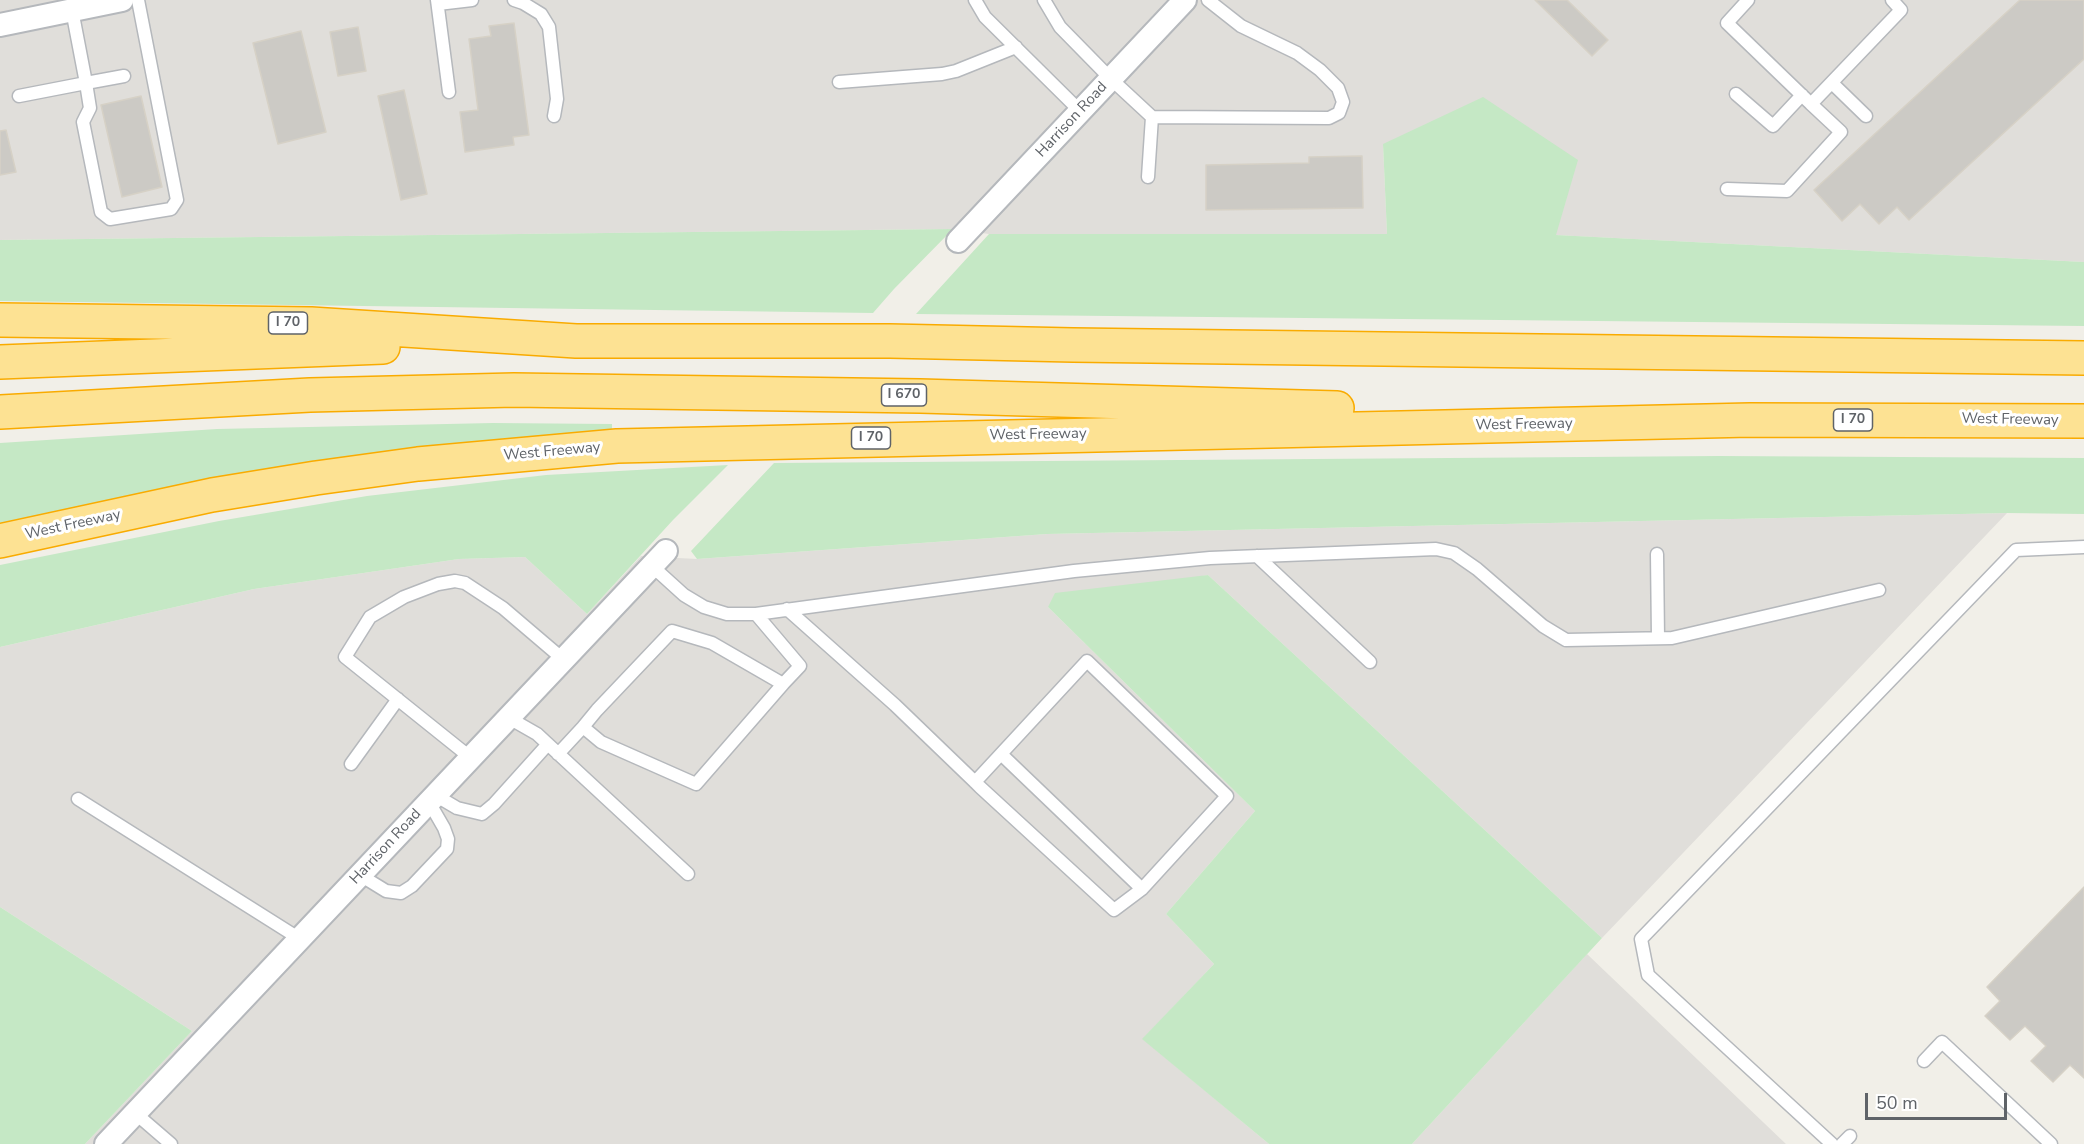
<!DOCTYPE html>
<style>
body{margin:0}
#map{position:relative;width:2084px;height:1144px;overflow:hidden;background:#f1efe8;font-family:"Nunito Sans",sans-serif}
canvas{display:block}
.scale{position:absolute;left:1865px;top:1093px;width:142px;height:27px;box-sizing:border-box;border:3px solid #5f6368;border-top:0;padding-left:8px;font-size:18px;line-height:21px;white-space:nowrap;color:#5f6368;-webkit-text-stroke:4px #fff;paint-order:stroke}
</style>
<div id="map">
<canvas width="2084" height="1144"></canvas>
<div class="scale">50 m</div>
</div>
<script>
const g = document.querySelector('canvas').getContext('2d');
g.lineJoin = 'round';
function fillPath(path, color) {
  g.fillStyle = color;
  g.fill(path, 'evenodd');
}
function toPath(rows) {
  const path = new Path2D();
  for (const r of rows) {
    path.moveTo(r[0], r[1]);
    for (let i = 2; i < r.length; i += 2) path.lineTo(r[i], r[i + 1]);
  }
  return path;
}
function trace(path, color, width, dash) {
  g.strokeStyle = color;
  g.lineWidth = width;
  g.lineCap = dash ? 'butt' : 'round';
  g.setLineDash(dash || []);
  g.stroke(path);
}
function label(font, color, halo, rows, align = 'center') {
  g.font = font + ' "Nunito Sans",sans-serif';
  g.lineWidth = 6;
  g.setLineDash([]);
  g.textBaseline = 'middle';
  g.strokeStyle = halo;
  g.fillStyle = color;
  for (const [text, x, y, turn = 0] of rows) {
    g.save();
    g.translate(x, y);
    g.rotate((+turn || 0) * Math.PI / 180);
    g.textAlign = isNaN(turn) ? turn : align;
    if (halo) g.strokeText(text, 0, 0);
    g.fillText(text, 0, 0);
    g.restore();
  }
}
fillPath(toPath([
 [0,0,2084,0,2084,262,1555,235,1383,144,1387,234,989,234,953,229,0,240],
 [2007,513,1602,938,1208,575,1048,607,1255,811,1166,914,1214,964,1143,1039,1269,1144,85,1144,192,1031,0,907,0,647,254,589,459,559,525,557,587,614,641,556,697,559,1047,534],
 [1587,954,1786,1144,1412,1144]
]), '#e0deda');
fillPath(toPath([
 [1483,97,1578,160,1556,235,2084,262,2084,326,916,314,989,234,1387,234,1383,144],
 [953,229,894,289,873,313,0,301,0,240],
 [493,423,612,424,612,433,215,481,61,511,0,525,0,443,217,429],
 [1719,456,2084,458,2084,514,2007,513,1047,534,697,559,691,551,774,463],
 [728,465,673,520,587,614,525,557,459,559,254,589,0,647,0,565,219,521,367,496,546,475],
 [1208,575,1602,938,1412,1144,1269,1144,1142,1039,1214,964,1166,914,1255,811,1048,607,1055,593],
 [0,907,192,1031,85,1144,0,1144]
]), '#c5e8c5');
const building = toPath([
 [1535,0,1567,0,1608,40,1592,56,1535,0],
 [2020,0,2084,0,2084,59,1909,220,1897,207,1879,224,1860,204,1842,221,1814,190,2020,0],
 [514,23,529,135,513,137,514,145,465,152,460,112,478,110,469,39,491,36,489,26,514,23],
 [358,27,366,71,338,76,330,32,358,27],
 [301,31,326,132,278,144,253,43,301,31],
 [404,90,427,194,401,200,378,96,404,90],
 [141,96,162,187,122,197,101,105,141,96],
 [6,130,16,172,0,175,0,131,6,130],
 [1362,156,1363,208,1206,210,1206,165,1309,163,1309,157,1362,156],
 [2084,887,2084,1078,2070,1065,2053,1082,2031,1061,2046,1046,2025,1026,2010,1040,1985,1016,2000,1001,1987,987,2084,887]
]);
fillPath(building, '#cccac5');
trace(building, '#d6d1c6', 1.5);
const lane = toPath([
 [437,0,449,92],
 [514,0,523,3,541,14,549,27,557,99,554,116],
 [975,0,985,17,1080,111],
 [1044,0,1060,27,1111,79,1152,117,1329,118,1339,113,1343,102,1338,88,1320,70,1297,53,1241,26,1208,0],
 [1748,0,1727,23,1811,104],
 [438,4,472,0],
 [124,76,86,83,90,108,83,122,101,212,110,219,171,209,177,200,138,0],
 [839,82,942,74,956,71,1016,47],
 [1832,83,1866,116],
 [1736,94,1773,126,1802,95],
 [19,96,86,83,72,10],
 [1148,177,1152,117],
 [1727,189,1787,191,1841,132,1811,104,1901,10,1892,0],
 [1657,554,1658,638],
 [1257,556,1370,662],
 [652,566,684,595,704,607,727,614,756,614,1074,571,1210,558,1436,549,1454,553,1477,569,1543,626,1566,640,1672,638,1879,590],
 [787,609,895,705,975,782,980,787,1114,910,1142,889,1227,796,1087,661,975,782],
 [756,614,800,666,783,684],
 [509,718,537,734,688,874],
 [558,754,583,727,597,710,672,631,712,643,783,684,696,784,601,742,583,727],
 [1001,754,1142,889],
 [471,758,345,657,370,617,404,597,438,584,455,581,465,583,503,608,564,660],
 [351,764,398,699],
 [435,795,457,808,482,814,494,804,548,744],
 [78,799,300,939],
 [360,875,386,891,401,893,412,886,447,849,448,839,444,828,429,802],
 [1924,1061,1942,1042,2051,1144],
 [135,1113,171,1144],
 [1832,1144,1648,975,1641,939,2016,550,2084,547],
 [1842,1144,1850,1136]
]);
const street = toPath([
 [0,25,122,0],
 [958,241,1185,0],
 [106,1144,666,551]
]);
const highway = toPath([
 [0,320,311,324,576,341,890,341,1073,345,2084,358],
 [0,362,383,347],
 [0,412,310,395,514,390,920,396,1337,408],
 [0,541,212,495,316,478,418,464,617,446,1750,420,2084,421]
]);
trace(lane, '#b5b8bc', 15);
trace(street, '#b5b8bc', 26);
trace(highway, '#f9ab00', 36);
trace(lane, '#fff', 12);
trace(street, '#fff', 22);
trace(highway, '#fde293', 33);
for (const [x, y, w] of [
 [288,323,39],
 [904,395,45],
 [1853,420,39],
 [871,438,39]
]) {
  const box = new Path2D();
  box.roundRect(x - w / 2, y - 11, w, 22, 4.5);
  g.fillStyle = '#fff';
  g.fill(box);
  trace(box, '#5f6368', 1.5);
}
label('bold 14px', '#5f6368', null, [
 ["I 70",288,323],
 ["I 670",904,395],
 ["I 70",1853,420],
 ["I 70",871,438]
]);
label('15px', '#5f6368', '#fff', [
 ["Harrison Road",1072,120,-47],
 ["West Freeway",2010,420,1],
 ["West Freeway",1524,425,-1],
 ["West Freeway",1038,435,-1],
 ["West Freeway",552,452,-5],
 ["West Freeway",73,525,-12],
 ["Harrison Road",386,847,-47]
]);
</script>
